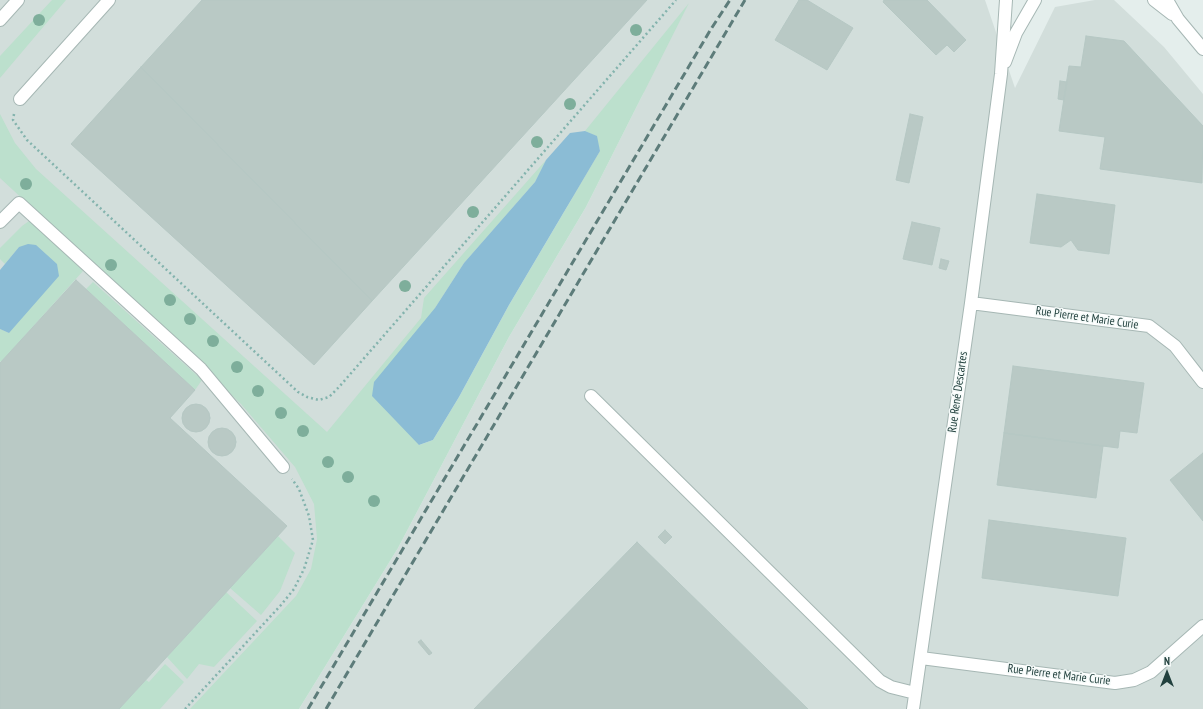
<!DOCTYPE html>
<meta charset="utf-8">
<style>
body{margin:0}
#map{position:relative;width:1203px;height:709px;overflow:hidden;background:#e4eeec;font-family:"PT Sans Narrow",sans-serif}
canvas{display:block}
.north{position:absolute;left:1147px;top:653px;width:40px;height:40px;-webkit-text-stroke:3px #f5faf9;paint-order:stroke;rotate:0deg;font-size:11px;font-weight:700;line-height:16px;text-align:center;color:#22413e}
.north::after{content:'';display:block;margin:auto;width:14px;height:18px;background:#22413e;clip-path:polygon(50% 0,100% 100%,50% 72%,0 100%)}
</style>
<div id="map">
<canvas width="1203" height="709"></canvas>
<div class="north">N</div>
</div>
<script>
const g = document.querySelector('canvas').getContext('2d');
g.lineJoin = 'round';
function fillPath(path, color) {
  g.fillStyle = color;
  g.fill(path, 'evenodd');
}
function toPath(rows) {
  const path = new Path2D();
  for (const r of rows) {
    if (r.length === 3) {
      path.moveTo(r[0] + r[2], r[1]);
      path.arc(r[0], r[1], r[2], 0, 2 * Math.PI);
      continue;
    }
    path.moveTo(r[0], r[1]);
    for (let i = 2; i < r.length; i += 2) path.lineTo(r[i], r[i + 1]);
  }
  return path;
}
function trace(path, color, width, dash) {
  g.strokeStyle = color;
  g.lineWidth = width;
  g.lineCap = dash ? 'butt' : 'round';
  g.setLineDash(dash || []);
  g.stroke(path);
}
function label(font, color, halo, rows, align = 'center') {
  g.font = font + ' "PT Sans Narrow",sans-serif';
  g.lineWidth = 3;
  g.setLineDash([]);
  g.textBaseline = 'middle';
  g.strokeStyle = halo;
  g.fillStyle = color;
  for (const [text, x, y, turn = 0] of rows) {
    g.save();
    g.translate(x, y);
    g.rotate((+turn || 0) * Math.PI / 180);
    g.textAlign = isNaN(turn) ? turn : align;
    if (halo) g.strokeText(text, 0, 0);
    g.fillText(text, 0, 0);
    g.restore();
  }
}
fillPath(toPath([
 [0,0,985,0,1015,88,1055,7,1095,0,1114,0,1164,47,1203,94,1203,709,299,709,398,548,509,337,586,207,644,92,229,709,0,709]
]), '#d2dedb');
fillPath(toPath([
 [52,0,66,0,0,78,0,56],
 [689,3,586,207,509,337,398,548,299,709,190,709,296,596,311,569,317,539,314,504,295,467,241,404,163,329,0,178,0,114,15,143,36,169,327,432,421,318,424,298,546,160,535,182,464,263,435,308,419,445,433,440,459,397,509,305,600,151,596,136,585,131],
 [29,221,33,222,83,271,1,362,0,361,0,329,9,333,19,247,5,264,0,259,0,248,22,226],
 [93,282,202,380,195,390,86,289],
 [278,536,295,553,280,591,261,615,230,588],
 [226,592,257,621,214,667,199,664,187,679,167,657],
 [165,664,184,682,160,709,119,709,146,680,149,682]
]), '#bce0cd');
fillPath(toPath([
 [585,131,597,136,600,151,509,305,459,397,433,440,419,445,372,396,374,382,435,308,464,263,535,182,546,160,570,133],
 [28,244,36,245,57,264,59,276,9,333,0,329,0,270,19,247]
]), '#8bbcd5');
const building = toPath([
 [202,0,647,0,372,301,141,67,202,0],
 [799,0,807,0,853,28,827,70,775,40,799,0],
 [884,0,927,0,966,40,954,52,947,45,936,55,883,2,884,0],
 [1086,36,1124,41,1203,126,1202,183,1100,169,1105,137,1059,131,1069,66,1081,67,1086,36],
 [141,67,372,301,314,365,71,144,141,67],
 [1060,81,1067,82,1064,100,1058,99,1060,81],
 [910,114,923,117,909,183,896,180,910,114],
 [1037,194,1115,205,1109,254,1078,250,1071,240,1061,247,1030,243,1037,194],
 [912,222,940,228,932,265,903,259,912,222],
 [941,259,949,261,946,270,939,268,941,259],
 [76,280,195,390,170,418,287,526,119,709,0,709,0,363,76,280],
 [1013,366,1144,383,1137,433,1120,431,1118,448,1004,433,1013,366],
 [196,418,14],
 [222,442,14],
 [1004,433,1103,446,1096,498,997,485,1004,433],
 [1203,453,1203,521,1170,480,1203,453],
 [989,520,1126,538,1118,596,982,578,989,520],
 [665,530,672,537,665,544,658,537,665,530],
 [637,542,808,709,474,709,637,542],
 [421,640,432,653,429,655,418,642,421,640]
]);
fillPath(building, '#b9c9c5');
trace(building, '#b6c8c4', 1);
const minor = toPath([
 [1154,0,1172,14],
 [1167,0,1178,19,1203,49],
 [0,20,18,0],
 [1005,62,1016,33,1035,0],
 [20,99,109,0],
 [0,222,19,203,201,369,283,467],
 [971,303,1149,326,1175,346,1203,382],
 [591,396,880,681,891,687,915,693],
 [921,658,1115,683,1134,680,1151,672,1203,626],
 [913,709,971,303,1001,74,1006,0]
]);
trace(minor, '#a6b7b4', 14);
trace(toPath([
 [14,114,13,120,27,140,298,392,307,397,319,400,329,397,339,387,676,0],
 [185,709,281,605,294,589,304,569,313,540,309,516,299,489,292,479]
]), '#83b3ad', 2.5, [2, 3]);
trace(minor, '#fff', 12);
trace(toPath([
 [308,709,711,29,730,0],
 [326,709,745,0]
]), '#5d7c7a', 3, [8, 4]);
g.fillStyle = '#7eae9b';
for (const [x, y] of [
 [39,20],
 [636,30],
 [570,104],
 [537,142],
 [26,184],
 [473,212],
 [111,265],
 [405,286],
 [170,300],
 [190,319],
 [213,341],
 [237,367],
 [258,391],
 [281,413],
 [303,431],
 [328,462],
 [348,477],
 [374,501]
]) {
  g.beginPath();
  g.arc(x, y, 6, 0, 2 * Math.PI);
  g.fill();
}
label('12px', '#22413e', '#f5faf9', [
 ["Rue Pierre et Marie Curie",1087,318,8],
 ["Rue René Descartes",958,392,-82],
 ["Rue Pierre et Marie Curie",1059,675,7]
]);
</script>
